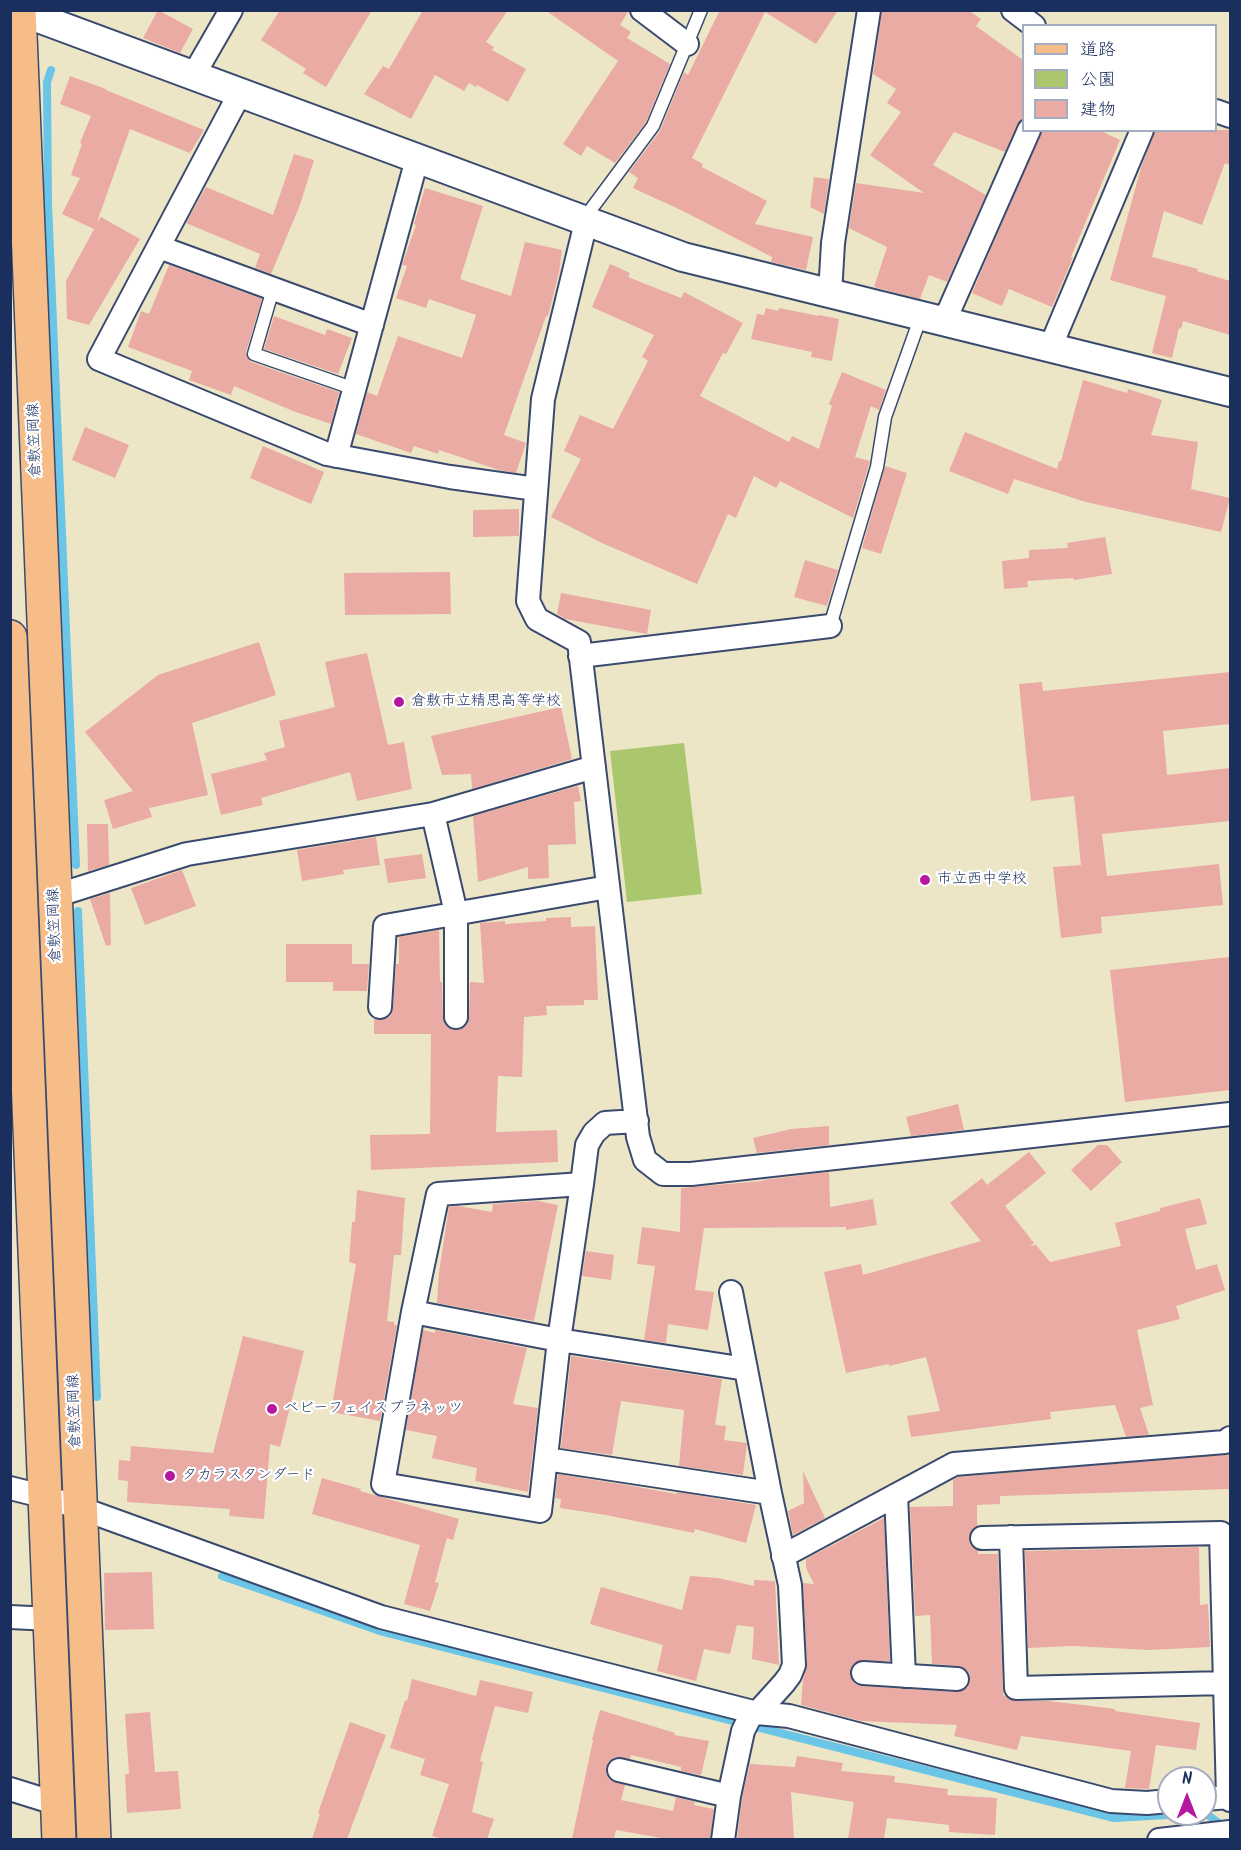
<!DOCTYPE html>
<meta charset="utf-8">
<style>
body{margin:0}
#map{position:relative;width:1241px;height:1850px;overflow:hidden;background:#ece6c7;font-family:Kalam,"Klee One",sans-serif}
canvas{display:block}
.frame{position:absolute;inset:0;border:12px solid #1b2f5e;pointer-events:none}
.legend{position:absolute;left:1022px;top:24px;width:195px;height:108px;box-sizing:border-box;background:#fff;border:2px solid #a4acbf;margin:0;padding:8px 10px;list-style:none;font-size:18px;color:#1b2f5e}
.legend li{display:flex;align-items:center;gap:12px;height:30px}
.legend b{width:30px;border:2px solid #a4acbf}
.north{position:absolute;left:1157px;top:1766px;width:60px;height:60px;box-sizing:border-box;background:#fff;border:2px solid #a4acbf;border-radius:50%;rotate:0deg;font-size:16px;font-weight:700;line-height:24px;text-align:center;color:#1b2f5e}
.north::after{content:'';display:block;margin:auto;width:21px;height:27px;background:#b5179e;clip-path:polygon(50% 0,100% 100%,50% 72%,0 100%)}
</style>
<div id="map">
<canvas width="1241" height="1850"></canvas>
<div class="frame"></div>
<ul class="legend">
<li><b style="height:8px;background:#f7bd88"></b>道路</li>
<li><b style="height:16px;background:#abc76e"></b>公園</li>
<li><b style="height:16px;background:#e9aba4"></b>建物</li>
</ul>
<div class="north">N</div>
</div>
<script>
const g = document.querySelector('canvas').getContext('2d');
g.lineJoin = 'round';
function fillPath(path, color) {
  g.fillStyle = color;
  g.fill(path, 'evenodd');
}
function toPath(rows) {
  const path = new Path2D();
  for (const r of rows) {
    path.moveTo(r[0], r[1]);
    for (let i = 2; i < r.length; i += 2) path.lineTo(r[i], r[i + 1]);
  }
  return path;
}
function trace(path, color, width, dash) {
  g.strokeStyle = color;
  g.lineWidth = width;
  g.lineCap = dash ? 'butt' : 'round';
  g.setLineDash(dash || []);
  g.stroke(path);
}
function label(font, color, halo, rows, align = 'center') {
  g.font = font + ' Kalam,"Klee One",sans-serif';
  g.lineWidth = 4.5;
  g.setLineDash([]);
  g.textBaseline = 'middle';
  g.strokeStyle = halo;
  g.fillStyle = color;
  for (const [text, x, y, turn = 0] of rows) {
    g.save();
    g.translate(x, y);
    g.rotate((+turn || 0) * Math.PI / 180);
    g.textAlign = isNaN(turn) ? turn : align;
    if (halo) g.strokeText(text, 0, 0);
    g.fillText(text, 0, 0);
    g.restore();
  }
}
fillPath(toPath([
 [684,743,702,894,627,902,610,751]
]), '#abc76e');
trace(toPath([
 [51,70,47,82,48,204,76,865],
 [78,911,97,1397],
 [222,1576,380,1631,1114,1818,1185,1814],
 [1205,1813,1227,1829]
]), '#6ac5e7', 8);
fillPath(toPath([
 [158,10,193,29,180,53,143,38],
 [280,10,372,10,326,87,303,73,306,69,261,40],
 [423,10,508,10,486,42,494,47,492,50,526,69,508,102,477,85,476,87,469,83,464,91,435,75,411,119,364,94,383,66,389,69],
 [545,10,629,10,620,25,631,32,627,38,670,64,646,122,615,163,587,146,581,156,563,144,618,61],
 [720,10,838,10,816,44,765,12,692,158,703,164,702,167,767,201,755,224,813,237,806,270,771,262,772,257,683,211,633,188,638,178,629,172,660,131,684,72,688,75],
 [882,10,968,10,981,19,976,26,1023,60,1023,118,1017,125,1005,152,954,132,933,165,986,195,947,282,929,275,920,299,874,287,887,247,849,228,856,183,924,193,870,155,901,112,887,103,896,89,873,74],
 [70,76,106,89,106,90,204,130,190,153,130,129,97,222,101,217,140,239,89,325,67,319,66,281,94,229,62,214,80,178,71,175,82,144,80,143,91,116,60,104],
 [1042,130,1099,130,1120,140,1071,257,1073,257,1052,307,1009,289,1002,306,972,293],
 [1155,130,1230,130,1230,165,1225,163,1202,225,1164,211,1152,257,1198,269,1197,271,1230,281,1230,335,1183,321,1181,329,1179,328,1172,358,1152,353,1166,296,1110,280,1141,168],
 [294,154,314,160,300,205,271,274,255,268,260,254,186,223,206,187,273,215],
 [814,177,829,179,824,214,810,207],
 [425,188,483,206,460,279,511,296,525,242,562,250,559,273,548,316,546,316,504,435,526,443,516,473,499,470,439,450,438,454,414,446,411,453,356,434,367,392,377,396,398,336,462,358,476,315,429,299,426,308,396,298,407,266,402,265,416,225,414,224],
 [610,264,630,273,628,277,681,298,684,292,743,323,726,354,723,353,700,396,789,442,792,436,819,449,832,406,829,404,842,372,886,390,879,410,871,406,855,457,870,461,853,518,780,481,776,488,754,476,736,518,728,514,697,584,602,543,551,517,581,459,564,451,580,415,613,429,648,361,642,357,654,335,592,307],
 [169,265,262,299,246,352,248,359,251,362,339,392,331,424,293,411,234,386,231,395,189,380,192,371,128,347,141,311,149,314],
 [766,308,778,311,779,308,819,316,819,315,839,319,832,361,811,357,812,352,751,339,757,314,764,315],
 [274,316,325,335,327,329,352,338,338,374,264,349],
 [1083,380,1127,393,1128,389,1162,400,1151,435,1198,442,1191,489,1230,498,1221,532,1086,502,1014,479,1008,494,949,471,965,432,1057,469,1059,461,1061,461],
 [85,427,129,445,115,478,72,460],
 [263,446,324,472,311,504,250,478],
 [885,466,907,473,881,554,862,548],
 [519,509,519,536,473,537,473,510],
 [1105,537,1112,574,1074,580,1073,578,1027,581,1028,587,1004,589,1002,561,1029,558,1029,550,1068,548,1067,543],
 [805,560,838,570,827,606,794,597],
 [450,572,451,614,345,615,344,573],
 [561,593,651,610,647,634,565,619,557,614],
 [259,642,276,695,192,723,208,795,149,808,152,817,113,829,104,800,133,791,85,732,158,675],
 [367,653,388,745,404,742,412,789,357,801,350,772,261,798,263,805,221,815,211,774,267,760,264,753,285,747,279,721,335,707,325,662],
 [1230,672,1230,724,1163,731,1167,775,1230,768,1230,821,1102,834,1107,876,1219,864,1223,905,1101,917,1102,933,1061,938,1053,867,1081,865,1074,796,1031,801,1019,684,1042,682,1043,691],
 [561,707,572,759,472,789,471,774,442,775,431,736],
 [578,786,581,801,574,802,576,844,548,845,549,878,528,879,528,867,478,882,473,816],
 [87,824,108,824,109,865,88,871],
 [376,837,380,865,343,870,344,874,302,881,297,850],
 [422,854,426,878,388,883,384,859],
 [182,870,196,906,145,925,131,888],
 [110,893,111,945,106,946,90,899],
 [571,917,571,927,595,926,598,1000,584,1000,584,1005,546,1006,547,1015,524,1017,522,1077,498,1076,496,1132,557,1130,558,1162,371,1170,370,1135,430,1134,431,1034,374,1034,374,1019,380,1020,387,1019,391,1015,393,1008,396,964,399,964,399,937,439,930,440,982,442,982,443,1018,445,1024,449,1028,457,1030,463,1028,467,1024,469,1018,470,982,484,983,480,923,505,921,505,924,546,921,546,918],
 [286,944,352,944,352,964,369,964,367,991,333,991,333,982,286,982],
 [1230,957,1230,1090,1125,1102,1110,970],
 [958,1104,964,1130,911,1136,906,1117],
 [829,1126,829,1145,757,1153,753,1138,791,1129],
 [1098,1145,1107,1145,1122,1162,1091,1191,1071,1170],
 [1029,1152,1046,1173,1005,1206,1034,1243,1030,1246,1036,1245,1050,1262,1121,1246,1115,1223,1160,1211,1160,1208,1200,1198,1207,1224,1185,1229,1196,1270,1217,1264,1225,1290,1176,1306,1180,1319,1137,1330,1153,1405,1140,1408,1149,1435,1126,1437,1115,1405,1050,1412,1051,1419,911,1437,907,1416,940,1411,926,1357,889,1366,889,1364,846,1373,824,1272,861,1264,863,1275,981,1241,950,1203,982,1178,987,1185],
 [829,1172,830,1207,873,1199,877,1225,846,1230,846,1227,704,1228,695,1290,714,1292,708,1330,668,1324,666,1343,644,1340,655,1266,637,1264,642,1227,680,1232,681,1188,763,1181,763,1180],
 [357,1190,405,1198,401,1255,394,1255,387,1321,394,1322,394,1325,397,1325,380,1421,331,1412,356,1264,349,1262,352,1222,355,1222],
 [538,1201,558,1205,534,1321,437,1303,439,1272,449,1207,458,1206,492,1212,493,1204],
 [586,1251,614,1255,611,1280,582,1276],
 [423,1330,435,1333,435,1330,527,1348,513,1404,538,1408,528,1492,475,1481,477,1468,432,1458,437,1436,406,1430],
 [243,1336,304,1351,280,1447,270,1444,264,1519,229,1516,230,1509,127,1502,128,1481,118,1480,119,1460,130,1461,131,1446,213,1453],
 [571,1356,722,1379,715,1425,726,1426,724,1440,747,1443,743,1475,679,1466,684,1410,621,1401,612,1455,561,1448],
 [1229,1454,1230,1489,1000,1496,1000,1504,977,1505,977,1526,971,1531,969,1538,970,1544,978,1550,978,1554,998,1554,1003,1695,1016,1701,1048,1701,1083,1705,1115,1709,1115,1711,1200,1723,1196,1750,1156,1745,1149,1789,1125,1788,1131,1751,1021,1736,1017,1750,954,1736,957,1725,861,1721,801,1705,803,1680,807,1664,803,1583,814,1584,806,1568,806,1559,884,1518,890,1661,858,1661,852,1666,850,1673,851,1678,855,1684,862,1686,956,1692,962,1691,968,1687,970,1680,969,1673,964,1668,958,1666,932,1664,930,1615,915,1616,910,1507,953,1506,953,1480,958,1477],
 [803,1471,825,1518,793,1535,788,1511,804,1503],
 [558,1474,638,1487,676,1494,677,1492,756,1505,746,1543,695,1529,694,1533,606,1515,560,1508,561,1499,555,1498],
 [322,1478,361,1489,360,1491,459,1519,453,1540,447,1538,435,1582,439,1583,430,1611,404,1604,420,1545,312,1514],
 [1199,1547,1200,1605,1208,1604,1210,1647,1150,1650,1072,1646,1028,1648,1025,1551],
 [152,1572,154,1629,105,1630,104,1573],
 [690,1576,718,1578,754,1586,754,1580,775,1581,779,1665,752,1659,754,1627,737,1625,730,1654,704,1649,696,1681,657,1671,663,1645,590,1624,601,1587,682,1610],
 [412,1679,476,1696,480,1680,533,1692,528,1713,495,1706,480,1761,483,1762,472,1812,494,1819,487,1839,444,1839,432,1836,449,1784,420,1775,425,1759,390,1748,405,1700,407,1701],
 [600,1710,675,1733,674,1735,709,1741,701,1775,681,1771,681,1767,631,1755,630,1759,615,1757,609,1761,606,1767,606,1774,610,1780,625,1785,621,1800,673,1811,676,1797,695,1802,694,1805,714,1809,710,1839,667,1839,616,1830,614,1839,572,1839,593,1740,592,1740],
 [150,1712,155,1772,178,1771,181,1809,127,1813,125,1774,129,1774,125,1714],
 [350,1722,386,1735,347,1839,312,1839,320,1814,318,1813],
 [797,1756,843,1763,841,1771,895,1776,894,1782,948,1789,947,1795,997,1798,995,1835,949,1832,949,1825,887,1818,884,1839,848,1839,854,1802,791,1792,794,1839,737,1839,742,1798,750,1764,795,1767]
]), '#e9aba4');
const service = toPath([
 [586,221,592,208,653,126,701,10],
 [273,289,254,354,355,389],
 [830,626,877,467,885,417,921,316]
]);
const minor = toPath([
 [642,10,687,44],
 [1013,10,1034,26],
 [193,76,231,10],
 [240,93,99,359,327,454,450,477,536,489],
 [1216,111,1230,116],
 [586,222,543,399,528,601,537,619,579,642,638,1137,645,1160,663,1174,691,1174,1230,1114],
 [159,247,372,325],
 [830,294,833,243,869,10],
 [944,322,1029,130],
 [1050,348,1142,130],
 [336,456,417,159],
 [580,656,830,626],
 [433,814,456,913,456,1017],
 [55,896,187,854,433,814,594,767],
 [380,1007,385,926,608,887],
 [582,1184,438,1194,413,1312,383,1484,540,1511,559,1340,582,1184,587,1145,594,1133,605,1123,637,1121],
 [413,1312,559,1340,746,1369],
 [546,1459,770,1493],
 [10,1488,46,1497,80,1508,381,1617,757,1713,789,1716,1111,1801,1147,1803,1169,1801],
 [896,1495,904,1676],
 [1011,1537,1016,1688,1225,1683],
 [982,1538,1221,1533,1228,1797],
 [783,1556,954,1464,1225,1442,1230,1438],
 [10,1617,51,1619],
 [863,1673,957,1679],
 [619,1770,729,1796],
 [10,1789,58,1804],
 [1205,1799,1228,1797,1230,1800],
 [723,1840,729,1796,743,1731,750,1717,757,1713,784,1683,790,1675,794,1665,790,1585,770,1493,731,1292],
 [1159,1840,1230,1832]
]);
const tertiary = toPath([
 [17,10,683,257,1230,392]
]);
const primary = toPath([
 [19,10,94,1840],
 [10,637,59,1840]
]);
trace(service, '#3a4a6e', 15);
trace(minor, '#3a4a6e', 26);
trace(tertiary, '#3a4a6e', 32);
trace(primary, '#3a4a6e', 36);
trace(service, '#fff', 12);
trace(minor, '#fff', 22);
trace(tertiary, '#fff', 28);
trace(primary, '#f7bd88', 33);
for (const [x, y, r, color] of [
 [399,702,6,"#b5179e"],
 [925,880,6,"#b5179e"],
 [272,1409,6,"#b5179e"],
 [170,1476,6,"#b5179e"]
]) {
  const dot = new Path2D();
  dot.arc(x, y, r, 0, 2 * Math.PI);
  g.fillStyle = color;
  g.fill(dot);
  trace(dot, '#fff', 2);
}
label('15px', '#1b2f5e', '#fff', [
 ["倉敷笠岡線",36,440,-92],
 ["倉敷笠岡線",56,925,-92],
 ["倉敷笠岡線",76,1411,-92]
]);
label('15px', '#1b2f5e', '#fff', [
 ["倉敷市立精思高等学校",411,702],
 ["市立西中学校",937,880],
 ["ベビーフェイスプラネッツ",284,1409],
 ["タカラスタンダード",182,1476]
], 'left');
</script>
